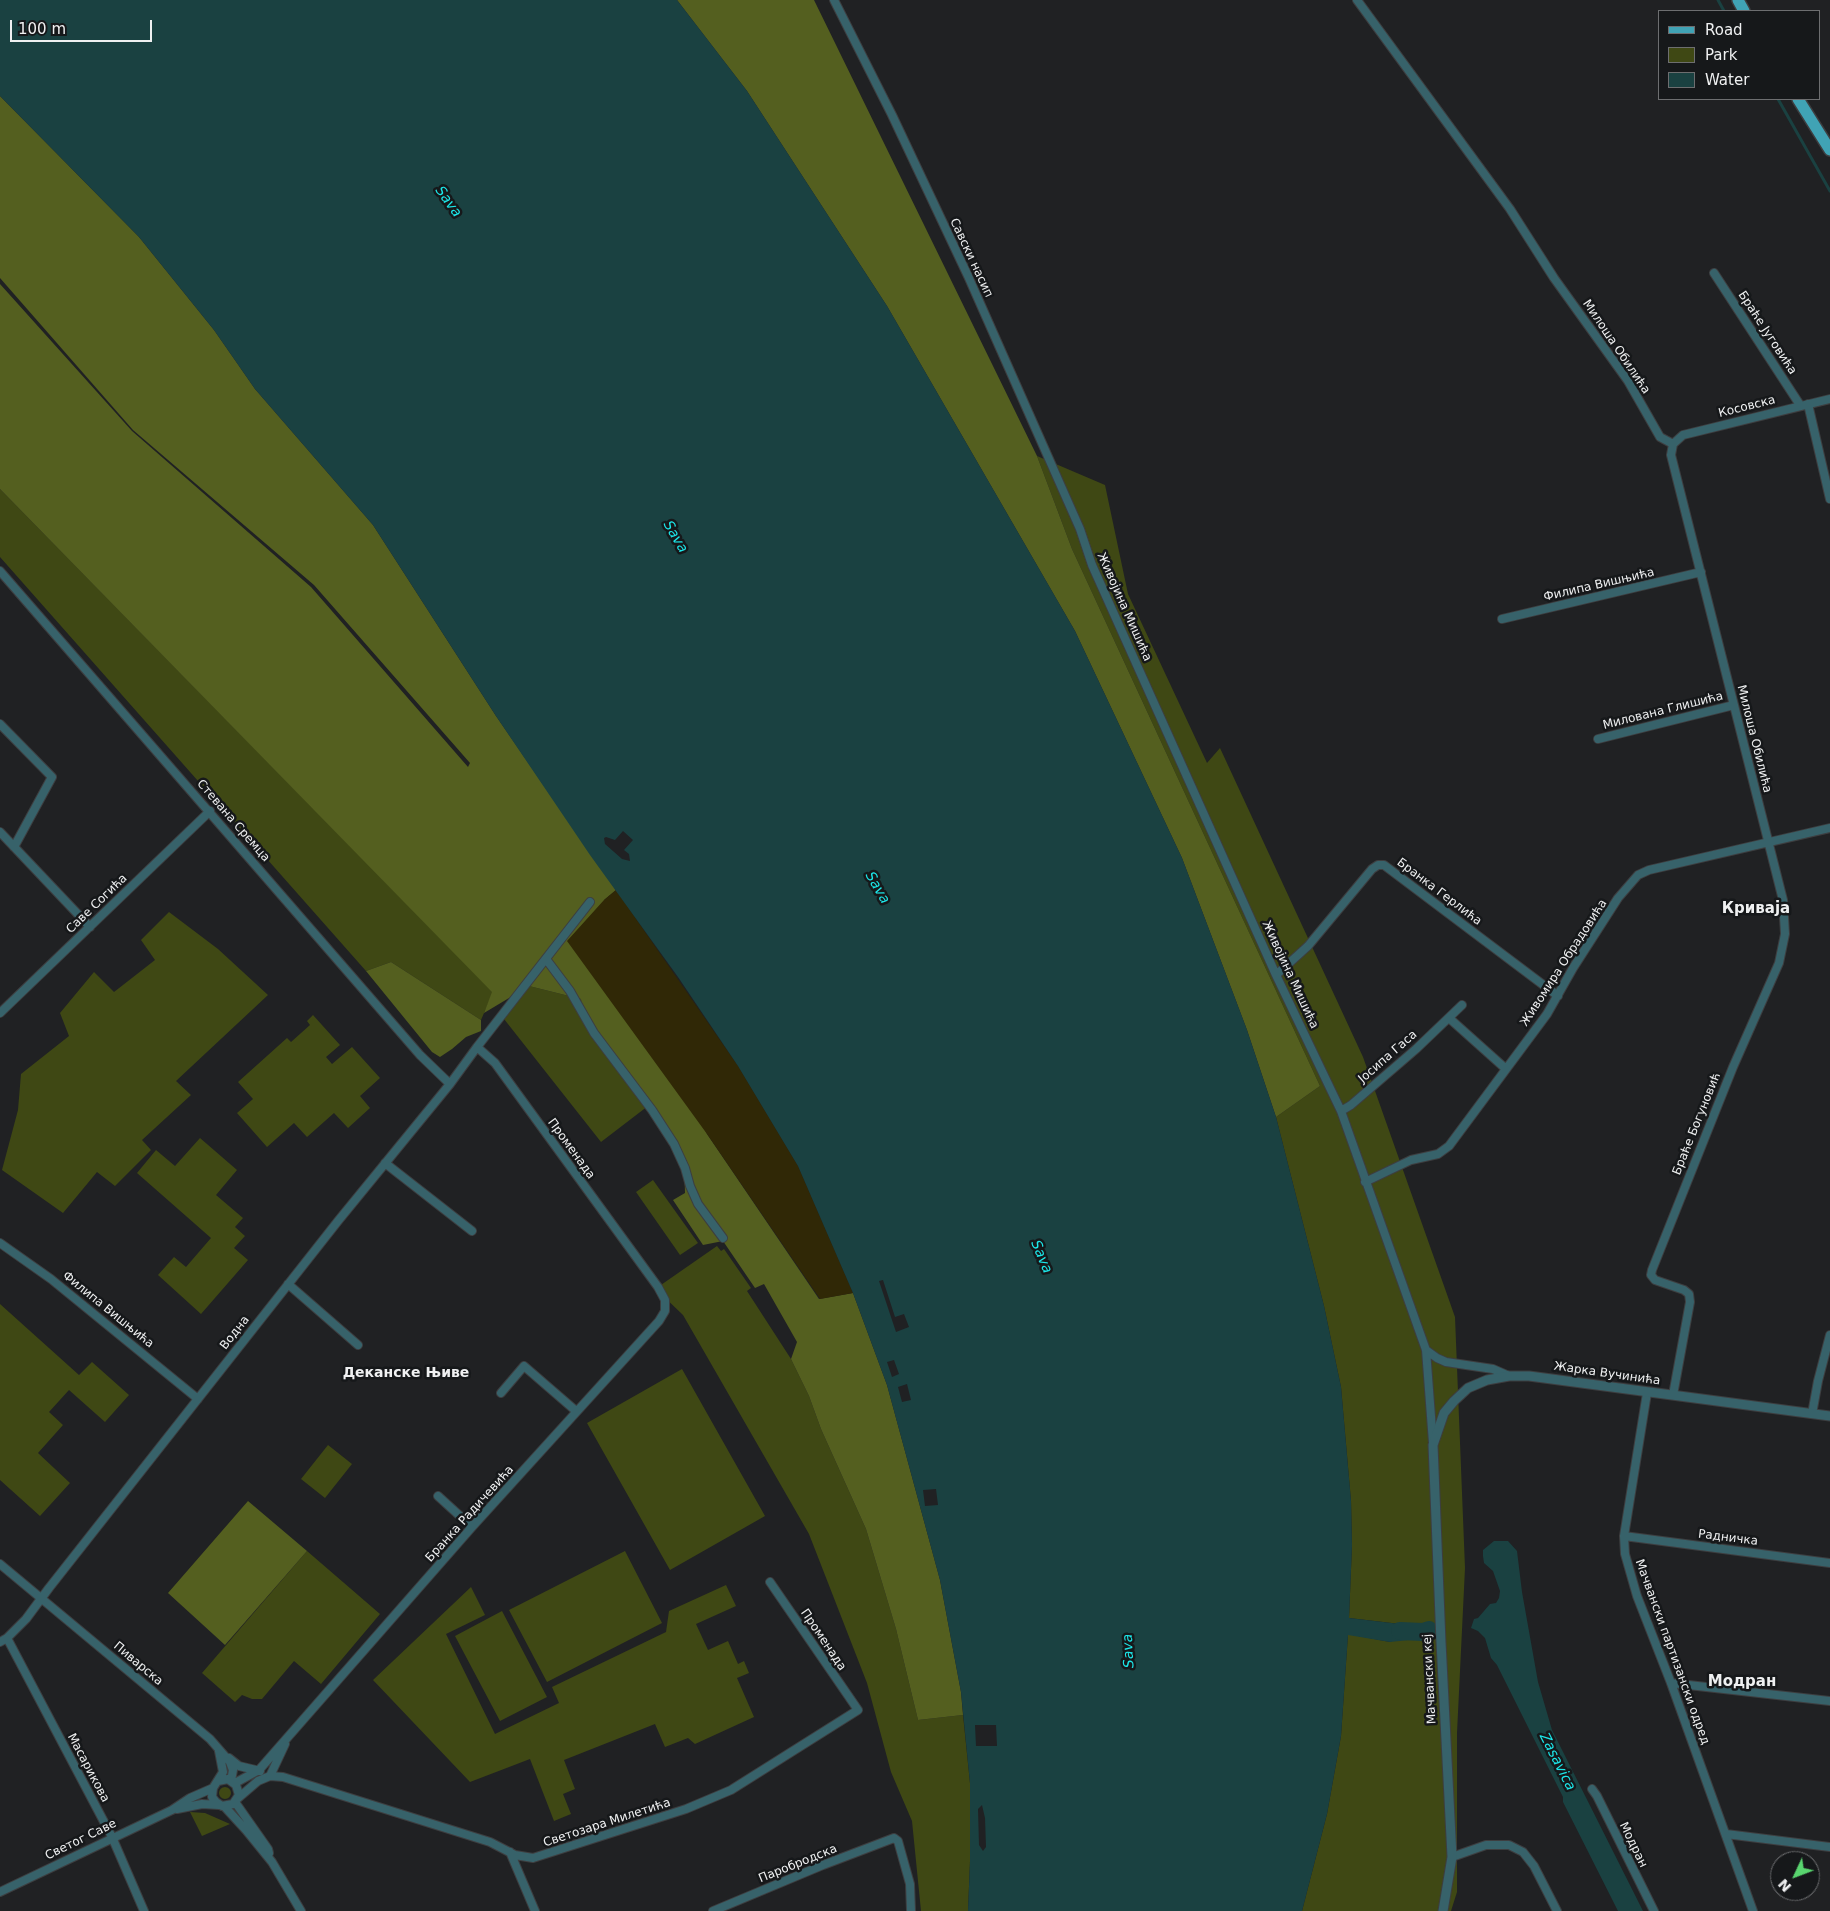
<!DOCTYPE html>
<meta charset="utf-8">
<style>
body{margin:0}
#map{position:relative;width:1830px;height:1911px;overflow:hidden;background:#202123;font-family:"DejaVu Sans",sans-serif}
canvas{display:block}
.legend{position:absolute;left:1658px;top:10px;width:162px;height:90px;box-sizing:border-box;background:#16181a;border:1px solid #6d6e70;margin:0;padding:6px 9px;list-style:none;font-size:15px;color:#eff0f1}
.legend li{display:flex;align-items:center;gap:10px;height:25px}
.legend b{width:25px;border:1px solid #6d6e70}
.north{position:absolute;left:1770px;top:1851px;width:50px;height:50px;box-sizing:border-box;background:#16181a;border:1px solid #6d6e70;border-radius:50%;rotate:227deg;font-size:14px;font-weight:700;line-height:20px;text-align:center;color:#eff0f1}
.north::after{content:'';display:block;margin:auto;width:18px;height:22px;background:#59d56f;clip-path:polygon(50% 0,100% 100%,50% 72%,0 100%)}
.scale{position:absolute;left:10px;top:20px;width:142px;height:22px;box-sizing:border-box;border:2px solid #eff0f1;border-top:0;padding-left:6px;font-size:15px;line-height:18px;white-space:nowrap;color:#eff0f1;-webkit-text-stroke:4px #16181a;paint-order:stroke}
</style>
<div id="map">
<canvas width="1830" height="1911"></canvas>
<ul class="legend">
<li><b style="height:6px;background:#40a3b5"></b>Road</li>
<li><b style="height:14px;background:#3f4814"></b>Park</li>
<li><b style="height:14px;background:#1a4141"></b>Water</li>
</ul>
<div class="north">N</div>
<div class="scale">100 m</div>
</div>
<script>
const g = document.querySelector('canvas').getContext('2d');
g.lineJoin = 'round';
function fillPath(path, color) {
  g.fillStyle = color;
  g.fill(path, 'evenodd');
}
function toPath(rows) {
  const path = new Path2D();
  for (const r of rows) {
    if (r.length === 3) {
      path.moveTo(r[0] + r[2], r[1]);
      path.arc(r[0], r[1], r[2], 0, 2 * Math.PI);
      continue;
    }
    path.moveTo(r[0], r[1]);
    for (let i = 2; i < r.length; i += 2) path.lineTo(r[i], r[i + 1]);
  }
  return path;
}
function trace(path, color, width, dash) {
  g.strokeStyle = color;
  g.lineWidth = width;
  g.lineCap = dash ? 'butt' : 'round';
  g.setLineDash(dash || []);
  g.stroke(path);
}
function label(font, color, halo, rows, align = 'center') {
  g.font = font + ' "DejaVu Sans",sans-serif';
  g.lineWidth = 5;
  g.setLineDash([]);
  g.textBaseline = 'middle';
  g.strokeStyle = halo;
  g.fillStyle = color;
  for (const [text, x, y, turn = 0] of rows) {
    g.save();
    g.translate(x, y);
    g.rotate((+turn || 0) * Math.PI / 180);
    g.textAlign = isNaN(turn) ? turn : align;
    if (halo) g.strokeText(text, 0, 0);
    g.fillText(text, 0, 0);
    g.restore();
  }
}
fillPath(toPath([
 [1037,456,1105,485,1128,594,1207,763,1220,748,1363,1057,1455,1317,1465,1568,1457,1733,1457,1892,1451,1911,1302,1911,1327,1814,1341,1736,1348,1634,1390,1642,1417,1626,1349,1618,1352,1545,1351,1501,1341,1387,1324,1306,1276,1117,1320,1086,1072,549],
 [0,489,493,992,481,1020,391,962,366,971,0,557],
 [169,912,218,949,268,995,176,1081,191,1095,142,1140,151,1150,115,1186,97,1172,63,1213,2,1170,18,1110,21,1074,69,1036,60,1013,94,972,114,992,155,960,141,940],
 [529,986,581,999,582,1013,648,1106,601,1142,504,1019],
 [313,1015,340,1045,326,1057,332,1064,352,1047,380,1078,360,1096,370,1108,348,1128,334,1113,307,1137,294,1123,267,1147,237,1113,253,1099,238,1082,287,1038,291,1042,310,1025,307,1021],
 [200,1138,237,1170,216,1195,243,1218,235,1227,245,1236,234,1248,248,1260,201,1314,158,1275,174,1257,186,1267,211,1238,137,1173,156,1150,175,1166],
 [653,1180,698,1243,680,1255,636,1192],
 [717,1246,721,1251,724,1249,751,1288,747,1291,791,1359,809,1396,821,1429,866,1529,896,1629,918,1720,963,1715,970,1783,970,1862,968,1911,921,1911,912,1821,891,1772,867,1683,809,1534,683,1315,659,1292,658,1287],
 [0,1304,79,1375,92,1362,129,1395,105,1422,69,1390,49,1412,63,1425,38,1453,70,1483,40,1516,0,1480],
 [682,1369,765,1516,670,1570,587,1423],
 [328,1445,352,1464,325,1498,301,1479],
 [307,1551,380,1614,321,1684,294,1661,262,1699,252,1699,242,1695,235,1702,202,1673],
 [625,1551,662,1623,547,1682,509,1610],
 [726,1585,736,1606,696,1624,708,1650,728,1641,738,1664,744,1661,749,1673,737,1678,754,1717,695,1744,688,1738,665,1747,655,1724,564,1760,575,1789,563,1794,571,1814,554,1821,530,1759,470,1782,373,1680,471,1587,485,1615,446,1634,495,1734,559,1703,552,1687,666,1632,669,1611],
 [502,1611,547,1697,500,1721,455,1636],
 [225,1793,6],
 [190,1812,205,1813,230,1824,202,1836]
]), '#3f4814');
fillPath(toPath([
 [677,0,814,0,1037,456,1072,549,1320,1086,1276,1117,1247,1030,1182,858,1075,631,887,306,747,91],
 [0,96,139,237,214,330,255,389,373,525,496,716,616,890,604,900,707,1134,819,1299,853,1293,887,1385,940,1580,961,1692,963,1715,918,1720,896,1629,866,1529,821,1429,809,1396,791,1359,797,1342,764,1284,755,1288,723,1241,703,1245,673,1200,685,1193,684,1161,582,1013,581,999,529,986,484,1013,492,992,0,489,0,284,132,431,311,587,468,767,470,763,314,585,133,430,0,278],
 [391,962,481,1020,481,1031,466,1037,452,1049,440,1057,432,1052,366,971],
 [248,1501,307,1551,225,1645,168,1593]
]), '#545f1f');
fillPath(toPath([
 [616,890,738,1066,798,1166,853,1293,820,1299,707,1134,567,941,604,900]
]), '#302806');
fillPath(toPath([
 [0,0,677,0,747,91,887,306,1075,631,1182,858,1247,1030,1276,1117,1324,1306,1341,1387,1351,1501,1352,1545,1349,1618,1417,1626,1423,1632,1422,1636,1418,1639,1390,1642,1348,1635,1341,1736,1327,1814,1302,1911,968,1911,970,1862,970,1783,961,1692,940,1580,887,1385,853,1293,798,1166,738,1066,678,977,590,855,496,716,373,525,255,389,214,330,139,237,0,96],
 [1494,1541,1508,1541,1517,1551,1522,1592,1538,1682,1552,1730,1643,1911,1618,1911,1563,1802,1563,1797,1497,1665,1491,1658,1485,1638,1478,1631,1471,1628,1474,1619,1478,1618,1490,1604,1496,1603,1499,1598,1500,1591,1493,1571,1484,1563,1483,1556,1483,1550]
]), '#1a4141');
fillPath(toPath([
 [623,831,633,840,624,850,629,854,630,861,622,859,605,844,604,838,606,837,615,840],
 [883,1280,895,1317,904,1314,909,1327,896,1332,879,1281],
 [894,1360,899,1374,892,1377,887,1362],
 [907,1384,911,1400,902,1402,898,1387],
 [936,1489,938,1505,925,1506,923,1490],
 [975,1725,996,1725,997,1746,976,1746],
 [982,1805,985,1818,986,1847,983,1851,979,1845,978,1809]
]), '#202123');
trace(toPath([
 [1718,0,1724,11],
 [1778,99,1830,191]
]), '#1a4141', 3);
trace(toPath([
 [1400,1631,1423,1632,1429,1630]
]), '#1a4141', 18);
const minor = toPath([
 [834,0,892,115,968,276,1080,529,1092,565,1276,975,1341,1111,1426,1350,1433,1443],
 [1357,0,1510,209,1554,278,1628,381,1660,437,1673,444],
 [1714,273,1800,405],
 [1808,404,1830,499],
 [1673,444,1671,455,1783,900,1785,934,1779,963,1733,1067,1652,1270,1651,1275,1655,1280,1684,1290,1689,1294,1690,1302,1673,1395],
 [1673,444,1683,435,1830,399],
 [0,571,420,1055,450,1084],
 [1502,619,1701,572],
 [0,724,52,777,14,847],
 [1598,739,1734,705],
 [0,832,90,927],
 [546,959,570,991,594,1033,652,1110,674,1144,685,1168,690,1186,698,1204,723,1238],
 [1276,975,1308,946,1372,869,1378,865,1384,865,1558,996],
 [0,1013,210,811],
 [1449,1018,1506,1069],
 [477,1047,590,902],
 [1341,1111,1351,1105,1416,1049,1462,1005],
 [385,1163,472,1231],
 [1365,1182,1411,1160,1438,1154,1449,1146,1547,1014,1573,968,1618,898,1638,875,1649,870,1830,828],
 [0,1243,51,1279,198,1399],
 [288,1284,358,1345],
 [1426,1350,1437,1358,1446,1362,1493,1369,1509,1376],
 [501,1393,524,1366,576,1411],
 [1647,1393,1624,1536,1625,1554,1637,1596,1671,1683,1753,1911],
 [1812,1414,1818,1381,1830,1335],
 [438,1496,472,1527],
 [1624,1536,1830,1563],
 [0,1564,210,1739,230,1762,233,1770,231,1781],
 [7,1638,112,1837,144,1911],
 [0,1642,7,1638,26,1619,49,1588,338,1221,450,1084,477,1047,495,1063,658,1287,665,1300,665,1311,659,1321,472,1527,259,1770,235,1783],
 [1671,1683,1830,1701],
 [229,1758,239,1766,260,1771],
 [270,1776,285,1744],
 [218,1781,228,1779,236,1785,239,1795,233,1804,222,1806,216,1802,212,1797,213,1788,223,1772,219,1751],
 [1592,1789,1597,1796,1654,1911],
 [237,1799,258,1781,270,1776,283,1777,490,1842,515,1855,533,1858,686,1809,731,1790,858,1710,770,1582],
 [235,1802,268,1849,269,1853],
 [224,1806,246,1830,272,1862,301,1911],
 [177,1809,202,1804,219,1805],
 [1726,1834,1830,1847],
 [510,1852,535,1911],
 [1452,1857,1486,1845,1509,1845,1523,1852,1534,1866,1557,1911],
 [0,1892,172,1810,190,1798,213,1788],
 [713,1911,823,1865,894,1838,898,1841,910,1884,911,1911]
]);
const tertiary = toPath([
 [1443,1911,1452,1857,1441,1642,1433,1445,1444,1413,1454,1401,1468,1388,1487,1380,1509,1376,1529,1376,1830,1416]
]);
const primary = toPath([
 [1738,0,1744,11],
 [1798,99,1830,150]
]);
trace(minor, '#3d3e40', 10);
trace(tertiary, '#3d3e40', 11);
trace(primary, '#3d3e40', 14);
trace(minor, '#37626a', 8);
trace(tertiary, '#37626a', 9);
trace(primary, '#40a3b5', 11);
label('12px', '#eff0f1', '#16181a', [
 ["Савски насип",971,258,65],
 ["Браће Југовића",1767,333,57],
 ["Милоша Обилића",1616,347,56],
 ["Косовска",1747,407,-14],
 ["Филипа Вишњића",1599,585,-13],
 ["Живојина Мишића",1124,607,66],
 ["Милована Глишића",1663,711,-14],
 ["Милоша Обилића",1754,739,76],
 ["Стевана Сремца",233,821,49],
 ["Бранка Герлића",1439,892,37],
 ["Саве Согића",97,904,-44],
 ["Живомира Обрадовића",1564,963,-57],
 ["Живојина Мишића",1290,975,65],
 ["Јосипа Гаса",1388,1057,-41],
 ["Браће Богуновић",1697,1124,-68],
 ["Променада",571,1149,54],
 ["Филипа Вишњића",108,1310,39],
 ["Водна",235,1333,-52],
 ["Жарка Вучинића",1607,1374,8],
 ["Бранка Радичевића",470,1514,-48],
 ["Радничка",1728,1538,7],
 ["Променада",823,1640,56],
 ["Мачвански партизански одред",1672,1652,70],
 ["Пиварска",138,1664,40],
 ["Мачвански кеј",1430,1679,-93],
 ["Масарикова",88,1768,62],
 ["Светозара Милетића",607,1823,-18],
 ["Светог Саве",81,1840,-26],
 ["Модран",1633,1845,64],
 ["Паробродска",798,1864,-22]
]);
label('italic 14px', '#1ce7e9', '#16181a', [
 ["Sava",448,202,54],
 ["Sava",675,537,60],
 ["Sava",877,888,60],
 ["Sava",1041,1257,67],
 ["Sava",1129,1651,-93],
 ["Zasavica",1557,1762,63]
]);
label('bold 14px', '#eff0f1', '#16181a', [
 ["Деканске Њиве",406,1373]
]);
label('bold 15px', '#eff0f1', '#16181a', [
 ["Криваја",1756,909],
 ["Модран",1742,1682]
]);
</script>
